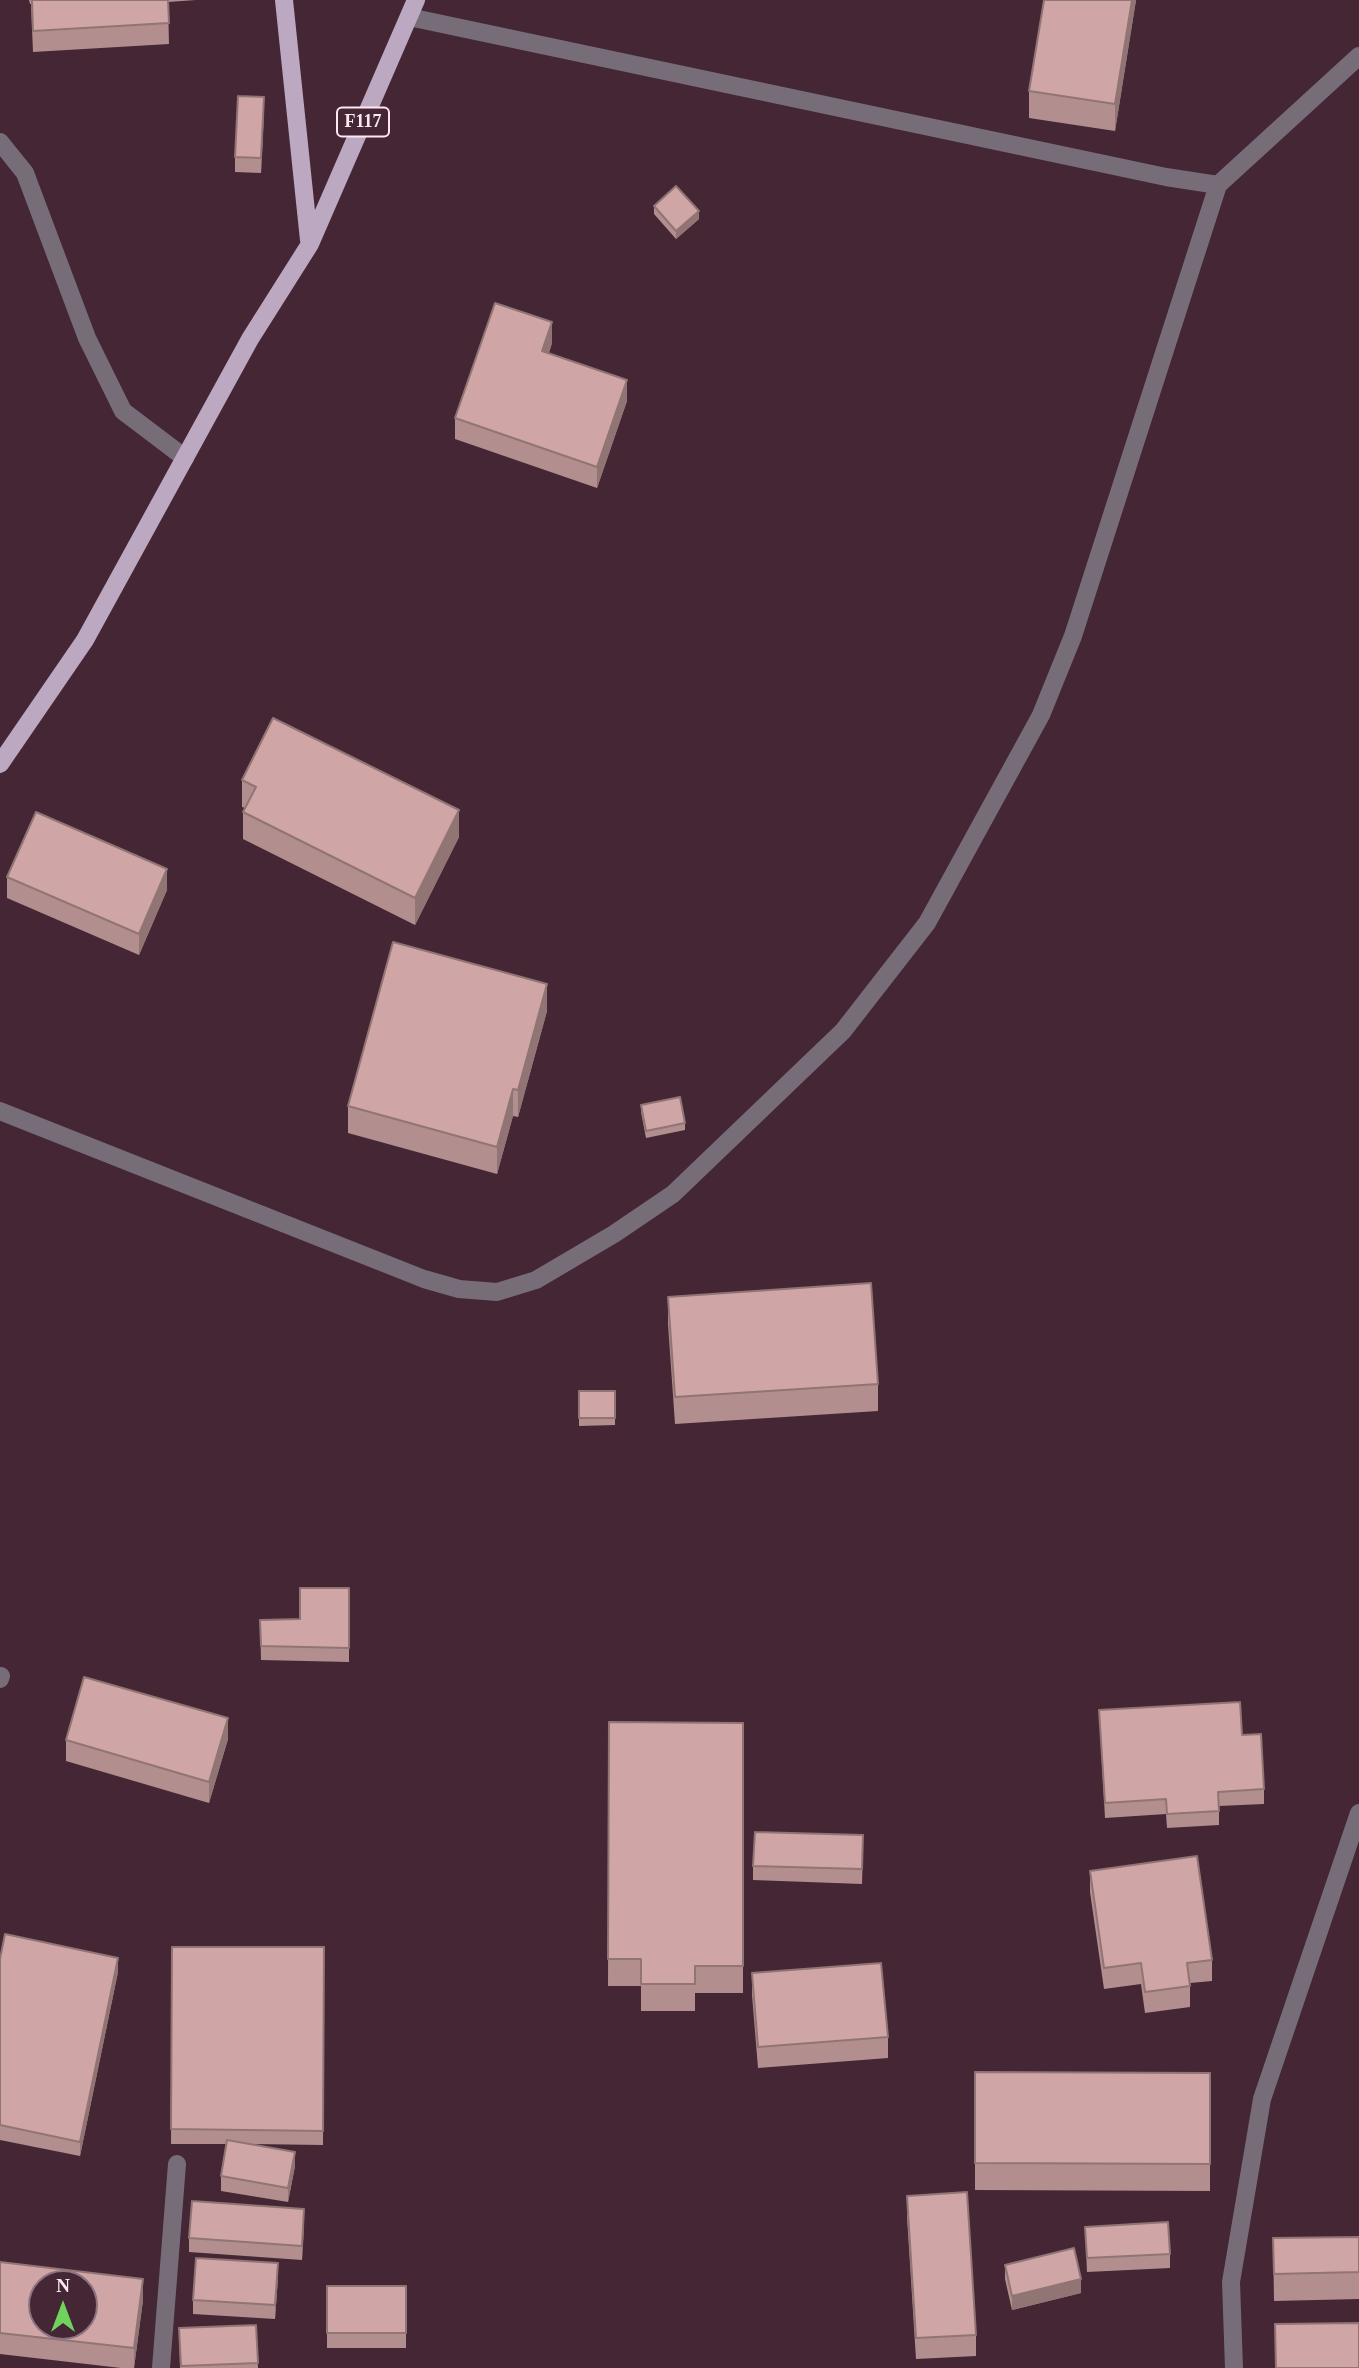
<!DOCTYPE html>
<style>
body{margin:0}
#map{position:relative;width:1359px;height:2368px;overflow:hidden;background:#442635;font-family:"Times New Roman",serif}
canvas{display:block}
.north{position:absolute;left:28px;top:2270px;width:70px;height:70px;box-sizing:border-box;background:#442635;border:2px solid #8e7480;border-radius:50%;rotate:0deg;font-size:19px;font-weight:700;line-height:28px;text-align:center;color:#fce8f0}
.north::after{content:'';display:block;margin:auto;width:24px;height:32px;background:#71d35e;clip-path:polygon(50% 0,100% 100%,50% 72%,0 100%)}
</style>
<div id="map">
<canvas width="1359" height="2368"></canvas>
<div class="north">N</div>
</div>
<script>
const g = document.querySelector('canvas').getContext('2d');
g.lineJoin = 'round';
function toPath(rows) {
  const path = new Path2D();
  for (const r of rows) {
    path.moveTo(r[0], r[1]);
    for (let i = 2; i < r.length; i += 2) path.lineTo(r[i], r[i + 1]);
  }
  return path;
}
function trace(path, color, width, dash) {
  g.strokeStyle = color;
  g.lineWidth = width;
  g.lineCap = dash ? 'butt' : 'round';
  g.setLineDash(dash || []);
  g.stroke(path);
}
function fillPath(path, color) {
  g.fillStyle = color;
  g.fill(path, 'evenodd');
}
function label(font, color, halo, rows, align = 'center') {
  g.font = font + ' "Times New Roman",serif';
  g.lineWidth = 7;
  g.setLineDash([]);
  g.textBaseline = 'middle';
  g.strokeStyle = halo;
  g.fillStyle = color;
  for (const [text, x, y, turn = 0] of rows) {
    g.save();
    g.translate(x, y);
    g.rotate((+turn || 0) * Math.PI / 180);
    g.textAlign = isNaN(turn) ? turn : align;
    if (halo) g.strokeText(text, 0, 0);
    g.fillText(text, 0, 0);
    g.restore();
  }
}
trace(toPath([
 [409,17,1166,177,1218,185,1359,56],
 [0,142,25,173,87,338,123,411,185,458],
 [0,1111,424,1279,459,1289,497,1292,536,1280,614,1234,673,1194,843,1031,927,923,1041,715,1073,636,1218,185],
 [0,1679,1,1676],
 [161,2368,177,2164],
 [1234,2368,1231,2282,1262,2099,1359,1813]
]), '#776d79', 18);
trace(toPath([
 [284,0,309,240],
 [0,764,85,640,250,339,310,244,416,0]
]), '#bca8c1', 18);
fillPath(toPath([
 [29,0,196,0,168,2,169,44,33,52,31,4,30,4],
 [1136,0,1115,131,1029,118,1029,91],
 [264,111,261,173,235,172,235,157],
 [654,206,699,219,676,239,654,214],
 [552,343,549,353,627,401,597,488,455,439,455,418],
 [242,780,459,837,415,925,243,839,243,812,245,808,242,807],
 [7,877,167,890,139,955,7,898],
 [547,1011,518,1117,513,1116,497,1174,348,1133,348,1106],
 [641,1105,685,1123,685,1130,646,1138,641,1112],
 [668,1297,878,1384,878,1411,675,1424,668,1324],
 [579,1391,615,1391,615,1425,579,1426],
 [349,1588,349,1662,261,1660,260,1620,300,1619],
 [1099,1710,1242,1735,1264,1789,1264,1804,1219,1806,1219,1825,1167,1828,1166,1814,1105,1818],
 [609,1722,743,1723,743,1993,695,1993,695,2011,641,2011,641,1986,608,1986],
 [228,1739,209,1803,66,1761,66,1740],
 [863,1849,862,1884,753,1880,753,1866],
 [1090,1871,1212,1960,1212,1981,1190,1983,1190,2007,1145,2013,1141,1984,1104,1989,1090,1892],
 [172,1947,324,1947,323,2145,252,2144,295,2166,288,2202,221,2191,221,2176,226,2144,171,2144],
 [0,1959,118,1972,80,2156,0,2140],
 [752,1973,888,2037,888,2058,758,2068,752,1995],
 [975,2072,1210,2073,1210,2191,975,2190],
 [907,2196,976,2335,976,2356,916,2359,907,2217],
 [304,2223,302,2260,189,2252,189,2238],
 [1085,2227,1170,2254,1170,2268,1087,2272],
 [1359,2237,1359,2299,1274,2301,1273,2238],
 [0,2262,143,2300,134,2368,121,2368,0,2354],
 [1005,2265,1081,2293,1012,2310,1005,2279],
 [278,2277,275,2319,193,2314,193,2300],
 [327,2286,406,2286,406,2348,327,2348],
 [256,2325,258,2368,180,2368,179,2328]
]), '#b28f8e');
fillPath(toPath([
 [1132,0,1136,0,1115,131,1115,104],
 [264,97,264,111,261,173,261,158],
 [699,211,699,219,676,239,676,231],
 [552,322,552,343,542,372,542,351],
 [627,380,627,401,597,488,597,467],
 [459,810,459,837,415,925,415,898],
 [167,869,167,890,139,955,139,934],
 [547,984,547,1011,518,1117,518,1090],
 [513,1089,513,1116,497,1174,497,1147],
 [228,1718,228,1739,209,1803,209,1782],
 [118,1958,118,1972,80,2156,80,2142],
 [295,2152,295,2166,288,2202,288,2188],
 [304,2209,304,2223,302,2260,302,2246],
 [278,2263,278,2277,275,2319,275,2305],
 [143,2279,143,2300,134,2368,134,2348],
 [1081,2279,1081,2293,1012,2310,1012,2296]
]), '#917474');
const building = toPath([
 [32,0,168,0,169,23,33,31,32,0],
 [1044,0,1132,0,1115,104,1029,91,1044,0],
 [238,96,264,97,261,158,235,157,238,96],
 [676,186,699,211,676,231,654,206,676,186],
 [495,303,552,322,542,351,627,380,597,467,455,418,495,303],
 [273,718,459,810,415,898,243,812,256,787,242,780,273,718],
 [36,812,167,869,139,934,7,877,36,812],
 [393,942,547,984,518,1090,513,1089,497,1147,348,1106,393,942],
 [680,1097,685,1123,646,1131,641,1105,680,1097],
 [871,1283,878,1384,675,1397,668,1297,871,1283],
 [579,1391,615,1391,615,1418,579,1418,579,1391],
 [300,1588,349,1588,349,1648,261,1646,260,1620,300,1619,300,1588],
 [84,1677,228,1718,209,1782,66,1740,84,1677],
 [1240,1702,1242,1735,1261,1734,1264,1789,1218,1792,1219,1811,1167,1814,1166,1799,1105,1803,1099,1710,1240,1702],
 [609,1722,743,1723,743,1966,695,1966,695,1984,641,1984,641,1959,608,1959,609,1722],
 [755,1832,863,1835,862,1869,753,1866,755,1832],
 [1197,1856,1212,1960,1187,1963,1190,1986,1145,1992,1141,1963,1104,1968,1090,1871,1197,1856],
 [5,1934,118,1958,80,2142,0,2125,0,1959,5,1934],
 [172,1947,324,1947,323,2131,171,2129,172,1947],
 [881,1963,888,2037,758,2047,752,1973,881,1963],
 [975,2072,1210,2073,1210,2164,975,2163,975,2072],
 [227,2140,295,2152,288,2188,221,2176,227,2140],
 [967,2192,976,2335,916,2338,907,2196,967,2192],
 [192,2201,304,2209,302,2246,189,2238,192,2201],
 [1168,2222,1170,2254,1087,2258,1085,2227,1168,2222],
 [1359,2237,1359,2272,1274,2274,1273,2238,1359,2237],
 [1074,2248,1081,2279,1012,2296,1005,2265,1074,2248],
 [196,2258,278,2263,275,2305,193,2300,196,2258],
 [0,2262,143,2279,134,2348,0,2333,0,2262],
 [42,2284,84,2284,84,2326,42,2326,42,2284],
 [327,2286,406,2286,406,2333,327,2333,327,2286],
 [1359,2323,1359,2368,1276,2368,1275,2324,1359,2323],
 [256,2325,258,2363,181,2366,179,2328,256,2325]
]);
fillPath(building, '#cfa6a5');
trace(building, '#917474', 2);
for (const [x, y, w] of [
 [363,122,52]
]) {
  const box = new Path2D();
  box.roundRect(x - w / 2, y - 14.5, w, 29, 5);
  g.fillStyle = '#442635';
  g.fill(box);
  trace(box, '#fce8f0', 2);
}
label('bold 18px', '#fce8f0', null, [
 ["F117",363,122]
]);
</script>
